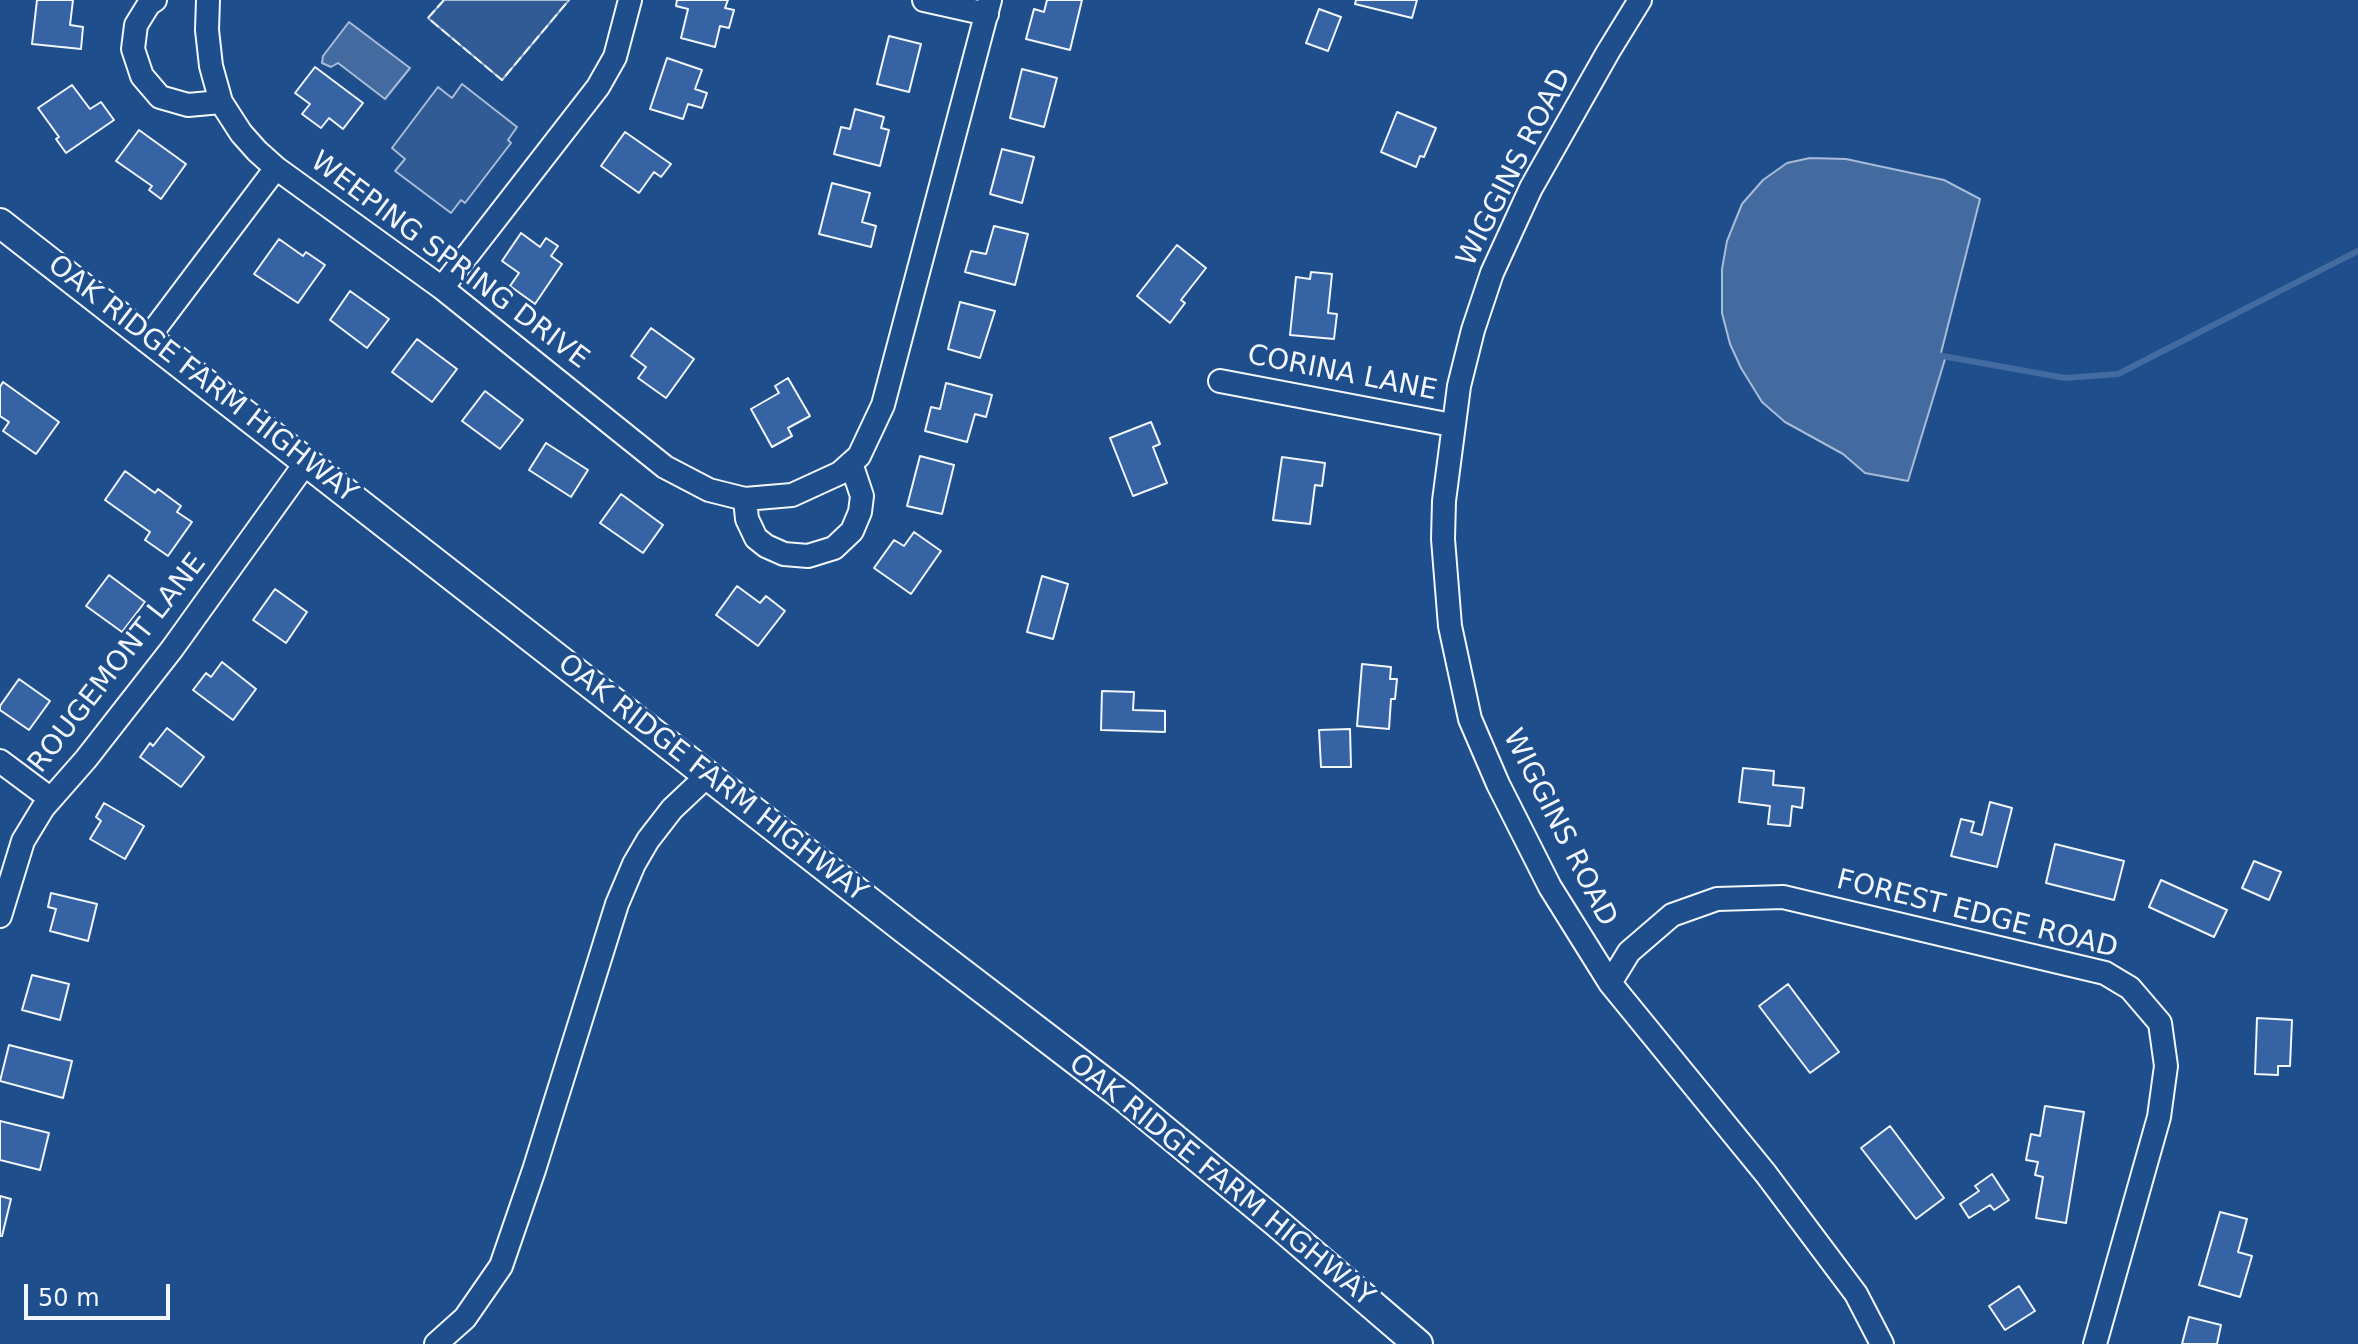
<!DOCTYPE html>
<style>
body{margin:0}
#map{position:relative;width:2358px;height:1344px;overflow:hidden;background:#1f4e8c;font-family:"DejaVu Sans",sans-serif}
canvas{display:block}
.scale{position:absolute;left:24px;top:1284px;width:146px;height:36px;box-sizing:border-box;border:4px solid #f2f6ff;border-top:0;padding-left:10px;font-size:24px;line-height:28px;white-space:nowrap;color:#f2f6ff;-webkit-text-stroke:6px #1f4e8c;paint-order:stroke}
</style>
<div id="map">
<canvas width="2358" height="1344"></canvas>
<div class="scale">50 m</div>
</div>
<script>
const g = document.querySelector('canvas').getContext('2d');
g.lineJoin = 'round';
function fillPath(path, color) {
  g.fillStyle = color;
  g.fill(path, 'evenodd');
}
function toPath(rows) {
  const path = new Path2D();
  for (const r of rows) {
    path.moveTo(r[0], r[1]);
    for (let i = 2; i < r.length; i += 2) path.lineTo(r[i], r[i + 1]);
  }
  return path;
}
function trace(path, color, width, dash) {
  g.strokeStyle = color;
  g.lineWidth = width;
  g.lineCap = dash ? 'butt' : 'round';
  g.setLineDash(dash || []);
  g.stroke(path);
}
function label(font, color, halo, rows, align = 'center') {
  g.font = font + ' "DejaVu Sans",sans-serif';
  g.lineWidth = 6;
  g.setLineDash([]);
  g.textBaseline = 'middle';
  g.strokeStyle = halo;
  g.fillStyle = color;
  for (const [text, x, y, turn = 0] of rows) {
    g.save();
    g.translate(x, y);
    g.rotate((+turn || 0) * Math.PI / 180);
    g.textAlign = isNaN(turn) ? turn : align;
    if (halo) g.strokeText(text, 0, 0);
    g.fillText(text, 0, 0);
    g.restore();
  }
}
const built = toPath([
 [444,0,569,0,502,80,428,18,444,0],
 [462,84,517,127,508,140,511,143,465,203,461,200,451,213,395,171,405,159,392,148,438,87,452,98,462,84]
]);
fillPath(built, '#305b95');
trace(built, '#a8bbd7', 2);
const water = toPath([
 [349,22,410,68,385,99,338,63,331,67,322,63,323,56,349,22],
 [1810,158,1846,159,1944,180,1980,199,1941,353,1945,359,1908,481,1865,473,1843,454,1785,422,1762,402,1741,368,1730,344,1722,313,1722,269,1727,241,1742,204,1763,180,1787,163,1810,158]
]);
fillPath(water, '#446ba0');
trace(water, '#a8bbd7', 2);
trace(toPath([
 [1937,355,2065,378,2118,374,2358,251]
]), '#446ba0', 6);
const building = toPath([
 [37,0,73,0,70,25,83,27,81,49,32,44,37,0],
 [677,0,728,0,725,8,734,10,729,28,720,26,715,47,681,38,688,9,676,6,677,0],
 [1047,0,1082,0,1070,50,1026,39,1034,9,1044,12,1047,0],
 [1356,0,1417,0,1412,18,1355,4,1356,0],
 [1319,9,1341,17,1328,51,1306,43,1319,9],
 [889,36,921,44,909,92,877,84,889,36],
 [667,58,702,70,695,89,707,93,702,108,688,104,683,119,650,109,667,58],
 [315,67,363,103,343,129,329,118,321,128,302,114,310,104,295,93,315,67],
 [1022,69,1057,78,1044,127,1010,118,1022,69],
 [72,85,90,109,101,102,114,120,66,153,56,139,59,137,38,108,72,85],
 [855,109,884,117,881,128,889,130,880,166,834,154,841,127,850,129,855,109],
 [1397,112,1436,128,1424,157,1420,156,1416,167,1381,152,1397,112],
 [139,130,186,164,161,199,149,190,152,186,116,161,139,130],
 [625,132,671,164,661,177,654,172,639,193,601,166,625,132],
 [1002,149,1034,157,1022,203,990,194,1002,149],
 [832,183,870,193,862,222,876,226,871,247,819,234,832,183],
 [994,226,1028,234,1015,285,965,272,971,251,986,254,994,226],
 [521,233,540,247,546,238,558,246,551,256,562,264,535,304,510,286,519,273,502,261,521,233],
 [279,239,303,256,306,252,325,265,298,303,254,274,279,239],
 [1177,245,1206,268,1181,300,1185,303,1170,323,1137,296,1177,245],
 [1311,272,1332,274,1328,313,1337,314,1334,339,1290,335,1296,277,1310,279,1311,272],
 [350,291,389,319,367,348,330,320,350,291],
 [960,302,995,311,980,358,948,349,960,302],
 [651,328,694,359,666,398,638,378,646,367,631,356,651,328],
 [417,339,457,369,432,402,392,372,417,339],
 [788,378,810,416,788,428,792,436,772,447,751,409,779,393,775,386,788,378],
 [3,382,59,422,36,454,3,431,9,422,0,416,0,387,3,382],
 [946,383,992,395,986,417,975,414,967,442,925,431,931,407,940,409,946,383],
 [485,391,523,420,500,449,462,421,485,391],
 [1151,422,1160,444,1153,447,1167,483,1133,496,1110,438,1151,422],
 [546,443,588,470,571,497,529,470,546,443],
 [920,456,954,465,942,514,907,506,920,456],
 [1282,457,1325,463,1322,486,1315,485,1310,524,1273,520,1282,457],
 [125,471,155,493,158,489,181,506,177,512,192,522,168,556,145,540,150,532,105,500,125,471],
 [621,494,663,525,643,553,600,523,621,494],
 [914,532,941,551,911,594,874,568,894,540,904,546,914,532],
 [109,575,145,602,122,632,86,606,109,575],
 [1042,576,1068,584,1053,639,1027,632,1042,576],
 [737,586,760,603,766,596,785,611,758,646,716,615,737,586],
 [275,589,307,612,286,643,253,620,275,589],
 [222,662,256,689,233,720,193,690,206,673,211,677,222,662],
 [1362,664,1391,667,1390,679,1397,679,1395,699,1391,699,1389,729,1357,726,1362,664],
 [19,679,50,701,29,730,0,710,0,706,19,679],
 [1102,691,1134,692,1133,710,1165,711,1165,732,1101,730,1102,691],
 [167,728,204,757,181,787,140,757,150,743,153,746,167,728],
 [1350,729,1351,767,1321,767,1319,730,1350,729],
 [1743,768,1774,771,1773,785,1804,788,1802,808,1792,806,1790,826,1768,824,1770,806,1739,802,1743,768],
 [1990,802,2012,808,1997,867,1951,856,1961,819,1974,822,1971,832,1982,835,1990,802],
 [104,803,144,826,125,859,90,839,101,821,96,817,104,803],
 [2055,844,2124,861,2114,900,2046,883,2055,844],
 [2254,861,2281,872,2269,900,2242,888,2254,861],
 [2161,880,2227,910,2214,937,2149,907,2161,880],
 [51,893,97,904,88,941,50,931,56,909,48,907,51,893],
 [32,975,69,984,60,1020,22,1010,32,975],
 [1788,984,1839,1052,1810,1073,1759,1006,1788,984],
 [2257,1018,2292,1020,2290,1066,2278,1066,2278,1075,2255,1074,2257,1018],
 [9,1045,72,1061,63,1098,0,1081,9,1045],
 [2045,1106,2084,1112,2066,1223,2036,1218,2043,1177,2035,1175,2038,1162,2026,1160,2031,1134,2040,1136,2045,1106],
 [0,1121,49,1133,40,1170,0,1160,0,1121],
 [1890,1126,1944,1198,1916,1219,1861,1148,1890,1126],
 [1992,1174,2009,1200,1994,1210,1990,1205,1969,1218,1960,1204,1979,1191,1975,1186,1992,1174],
 [0,1196,11,1199,2,1236,0,1236,0,1196],
 [2220,1212,2247,1219,2238,1252,2252,1256,2240,1297,2199,1285,2220,1212],
 [2019,1286,2035,1311,2005,1330,1989,1306,2019,1286],
 [2189,1317,2221,1325,2217,1344,2182,1344,2189,1317]
]);
fillPath(building, '#3563a3');
trace(building, '#f2f6ff', 2);
const minor = toPath([
 [155,0,149,4,136,25,133,49,142,76,160,97,188,105,221,102],
 [208,0,207,30,211,66,221,102,241,133,257,151,276,168,442,288,665,467,709,490,745,499,792,495,840,473,859,456,883,405,990,0],
 [924,0,987,14],
 [1640,0,1608,52,1531,188,1492,273,1473,330,1459,386,1444,501,1443,539,1450,626,1470,719,1498,784,1550,887,1610,983,1766,1174,1856,1294,1882,1344],
 [442,288,598,87,615,57,630,0],
 [148,338,276,168],
 [1220,381,1452,425],
 [745,499,747,519,756,538,766,546,784,554,808,556,834,548,852,531,860,512,862,496,851,463],
 [0,761,51,799],
 [0,916,23,841,43,808,86,759,172,649,307,461],
 [1610,983,1629,952,1672,915,1717,899,1783,897,2105,973,2130,988,2160,1023,2166,1066,2159,1117,2095,1344],
 [436,1344,465,1318,501,1266,534,1170,617,904,634,864,648,840,672,809,707,776]
]);
const major = toPath([
 [0,223,907,931,1124,1097,1277,1223,1418,1344]
]);
trace(minor, '#f2f6ff', 26);
trace(major, '#f2f6ff', 32);
trace(minor, '#1f4e8c', 22);
trace(major, '#1f4e8c', 28);
trace(toPath([
 [444,0,428,18,502,80,569,0]
]), '#f2f6ff', 2, [10, 4]);
label('28px', '#f2f6ff', '#1f4e8c', [
 ["WIGGINS ROAD",1515,168,-63],
 ["WEEPING SPRING DRIVE",449,261,37],
 ["CORINA LANE",1342,374,11],
 ["OAK RIDGE FARM HIGHWAY",202,380,38],
 ["ROUGEMONT LANE",118,664,-52],
 ["OAK RIDGE FARM HIGHWAY",712,779,38],
 ["WIGGINS ROAD",1559,828,63],
 ["FOREST EDGE ROAD",1977,915,14],
 ["OAK RIDGE FARM HIGHWAY",1221,1181,39]
]);
</script>
